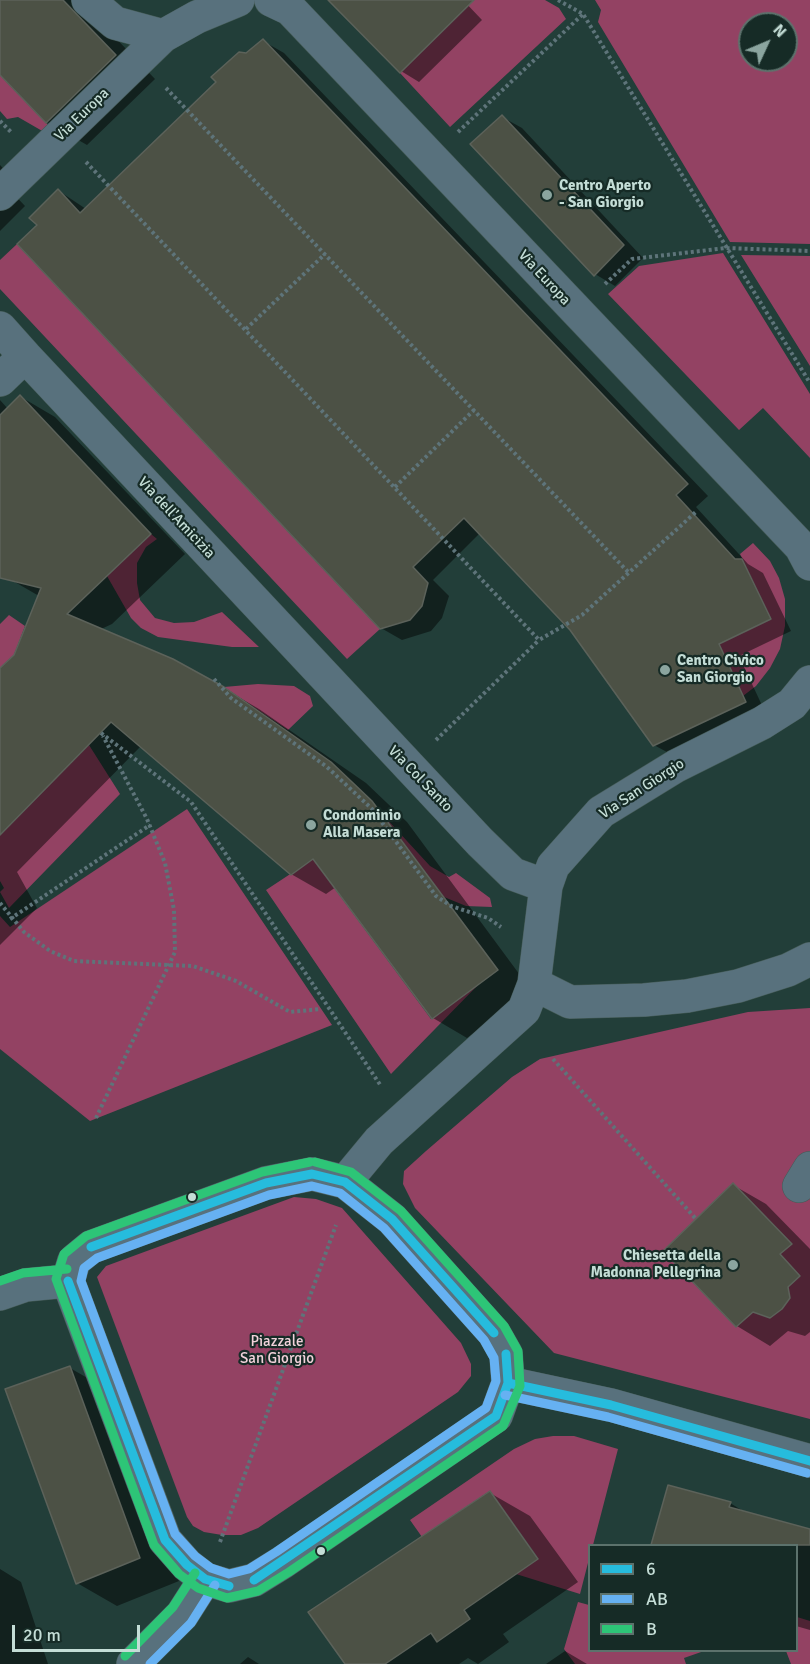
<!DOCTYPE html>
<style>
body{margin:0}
#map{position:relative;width:810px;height:1664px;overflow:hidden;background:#223e39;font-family:Signika,sans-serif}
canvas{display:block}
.legend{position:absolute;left:588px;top:1544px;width:210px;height:108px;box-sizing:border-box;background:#162b26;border:2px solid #5c726c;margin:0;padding:8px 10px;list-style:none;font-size:18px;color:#c4ddd6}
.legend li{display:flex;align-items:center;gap:12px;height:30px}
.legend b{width:30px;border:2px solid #5c726c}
.north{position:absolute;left:738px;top:12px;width:60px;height:60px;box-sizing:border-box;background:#162b26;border:2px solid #5c726c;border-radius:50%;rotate:46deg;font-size:16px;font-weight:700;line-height:24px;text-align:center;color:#c4ddd6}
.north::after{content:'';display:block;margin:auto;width:21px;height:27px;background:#8ba59f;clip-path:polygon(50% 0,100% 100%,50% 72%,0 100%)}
.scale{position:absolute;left:12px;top:1625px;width:128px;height:27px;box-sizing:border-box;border:3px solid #c4ddd6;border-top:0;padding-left:8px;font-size:18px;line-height:21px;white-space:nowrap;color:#c4ddd6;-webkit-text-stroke:4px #162b26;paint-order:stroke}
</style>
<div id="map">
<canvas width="810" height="1664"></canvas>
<ul class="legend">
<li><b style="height:8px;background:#26bcdd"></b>6</li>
<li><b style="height:8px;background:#66b1f2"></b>AB</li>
<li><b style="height:8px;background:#2dc577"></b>B</li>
</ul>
<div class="north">N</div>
<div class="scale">20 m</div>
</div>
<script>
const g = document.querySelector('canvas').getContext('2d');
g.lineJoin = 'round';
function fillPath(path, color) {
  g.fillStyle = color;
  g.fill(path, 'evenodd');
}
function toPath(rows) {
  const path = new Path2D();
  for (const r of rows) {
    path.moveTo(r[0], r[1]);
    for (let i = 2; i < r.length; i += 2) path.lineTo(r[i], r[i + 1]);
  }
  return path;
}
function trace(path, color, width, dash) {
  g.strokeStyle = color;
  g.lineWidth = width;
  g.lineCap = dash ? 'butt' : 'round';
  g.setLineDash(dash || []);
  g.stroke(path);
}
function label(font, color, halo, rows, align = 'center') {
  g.font = font + ' Signika,sans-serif';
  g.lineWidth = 4.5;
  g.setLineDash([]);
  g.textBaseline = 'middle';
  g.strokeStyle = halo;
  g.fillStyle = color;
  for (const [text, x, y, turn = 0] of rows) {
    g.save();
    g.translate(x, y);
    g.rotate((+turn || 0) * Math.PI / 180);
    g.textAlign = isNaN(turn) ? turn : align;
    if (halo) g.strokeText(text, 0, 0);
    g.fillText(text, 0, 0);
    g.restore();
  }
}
fillPath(toPath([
 [457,0,545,0,559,8,566,19,450,127,400,73],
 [595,0,810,0,810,244,730,242,598,22,601,10],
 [750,24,786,24,786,60,750,60],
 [0,75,49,126,44,132,18,117,7,119,0,111],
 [17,244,380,629,347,659,0,289,0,260],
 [723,253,810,394,810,458,763,408,739,430,608,294,639,266],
 [741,255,810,256,810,366],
 [151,534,157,539,146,547,137,563,137,583,140,600,155,618,174,623,194,622,222,612,259,647,232,647,158,637,141,628,131,618,107,576],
 [753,543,770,561,779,578,785,599,785,626,780,649,770,668,756,686,743,696,719,644,771,619,740,554],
 [9,615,25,626,14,655,0,668,0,624],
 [258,684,294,686,310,696,313,706,288,730,224,687],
 [89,745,120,794,9,908,0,892,4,888,0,881,0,834],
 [187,809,332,1025,90,1121,0,1049,0,916,10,927],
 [384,816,430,866,449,877,456,873,490,898,492,907,466,906,444,897],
 [313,859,431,1019,479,984,391,1074,266,890],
 [810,1008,810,1419,554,1353,415,1208,403,1184,404,1171,426,1151,512,1077,540,1059,748,1012],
 [294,1197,316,1199,342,1208,461,1343,471,1364,471,1376,458,1392,258,1528,241,1535,222,1535,204,1532,193,1526,187,1517,97,1277,106,1266],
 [553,1436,574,1436,618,1449,593,1545,590,1546,589,1559,580,1594,516,1574,538,1558,490,1491,422,1537,410,1520,514,1449,535,1439],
 [578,1602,589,1605,590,1650,704,1651,684,1658,686,1664,575,1664,564,1649],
 [797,1617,810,1621,810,1664,791,1664,786,1651,796,1650]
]), '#934263');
fillPath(toPath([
 [0,0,79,0,155,79,87,145,47,122,0,72],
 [330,0,463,0,482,20,419,82,401,71],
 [263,41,284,53,708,496,696,507,748,564,763,573,791,631,739,656,766,714,676,757,654,745,571,629,480,533,433,580,449,596,442,618,431,631,402,640,381,628,39,225,59,191,86,209],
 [502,117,522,128,643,258,615,286,595,274],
 [0,165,14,180,7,187,25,206,0,231],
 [21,397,55,417,185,554,112,624,99,630,223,688,259,709,366,783,407,822,531,990,467,1038,433,1018,336,887,326,894,291,874,141,746,17,872,37,908,0,945,0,671,37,634,39,596,8,578,0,570,0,400,8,409],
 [733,1185,766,1204,810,1249,810,1332,805,1336,788,1331,770,1346,737,1326],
 [70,1368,110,1391,179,1581,117,1606,77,1583],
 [669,1487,730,1503,748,1514,810,1530,810,1630,796,1626,796,1546,653,1546],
 [490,1493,530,1516,578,1582,503,1634,509,1642,478,1664,468,1658,459,1664,347,1664],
 [0,1569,21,1582,48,1664,0,1664],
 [565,1651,587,1664,546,1664],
 [248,1657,259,1664,240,1664]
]), '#0007');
const building = toPath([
 [0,0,63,0,116,55,46,123,0,75,0,0],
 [328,0,474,0,400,73,328,0],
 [263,39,688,484,676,495,735,559,742,559,771,619,719,644,746,702,653,746,570,630,464,518,413,567,428,583,422,606,410,620,380,629,17,244,37,225,29,218,58,189,80,213,216,82,211,77,239,52,246,53,263,39],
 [502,115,624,245,594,276,470,144,502,115],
 [20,395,151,534,67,614,173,659,224,687,331,762,372,801,498,970,432,1019,313,859,291,875,111,722,0,835,0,668,14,655,41,588,0,578,0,415,20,395],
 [733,1183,792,1244,780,1254,800,1276,788,1287,790,1298,782,1309,770,1318,753,1312,736,1327,663,1251,733,1183],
 [70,1366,140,1558,76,1584,5,1389,70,1366],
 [668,1485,731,1502,729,1507,810,1529,810,1545,651,1545,668,1485],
 [490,1491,538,1559,464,1610,470,1619,437,1642,431,1633,385,1664,345,1664,308,1612,490,1491]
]);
fillPath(building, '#4c5145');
trace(building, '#5c625a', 1.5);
const minor = toPath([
 [88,0,115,23,163,36,197,17,238,0],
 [271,0,290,9,801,547,810,564],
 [0,194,163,36],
 [0,328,25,356],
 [0,380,25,356,480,842,513,874,546,886],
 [534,984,570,1002,644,1000,687,996,738,986,788,970,810,959],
 [312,1174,345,1182,392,1219,494,1333,506,1354,508,1383,496,1416,283,1562,254,1580,229,1586,205,1579,187,1565,165,1540,68,1281,74,1261,91,1247,266,1183,312,1174],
 [345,1182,379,1141,524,1010,534,984,546,886,553,866,601,812,676,766,762,723,792,704,810,682],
 [799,1186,810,1168],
 [0,1294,26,1285,68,1281],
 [508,1383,611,1405,810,1461],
 [133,1664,182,1615,205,1579]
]);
trace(minor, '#455b57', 34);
trace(toPath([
 [558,0,583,14,810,383],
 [166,88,630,574],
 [0,121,11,132],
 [458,132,583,14],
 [86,162,539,640,582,615,697,511],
 [605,284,632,259,726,248,810,251],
 [246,329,325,254],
 [395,487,474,410],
 [214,679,231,698,327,767,372,809,436,896,451,906,488,918,501,927],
 [101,733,191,802,381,1086],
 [436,740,539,640],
 [0,903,24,932,50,951,74,961,193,966,236,981,290,1012,321,1009],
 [10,919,150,825],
 [553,1059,696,1219],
 [96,1118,175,952,174,910,165,863,147,819,103,736],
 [220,1542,336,1225]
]), '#5e747a', 4, [3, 3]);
trace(minor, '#58717d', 33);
trace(toPath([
 [345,1182,392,1219],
 [345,1182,392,1219],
 [266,1183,312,1174,345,1182],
 [392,1219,494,1333],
 [392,1219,494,1333],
 [91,1247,266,1183],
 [91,1247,266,1183],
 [68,1281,165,1540],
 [68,1281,165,1540],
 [508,1383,611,1405,810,1461],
 [165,1540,187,1565,205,1579,229,1586],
 [254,1580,496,1416,508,1383,506,1354]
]), '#26bcdd', 9);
trace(toPath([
 [312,1186,340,1193,384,1228,484,1340,494,1358,496,1381,486,1408,276,1552,249,1569,229,1574,211,1568,195,1556,175,1534,81,1281,84,1268,97,1258,269,1195,312,1186],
 [505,1395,608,1417,807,1473],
 [150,1664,191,1623,215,1585]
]), '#66b1f2', 9);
trace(toPath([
 [310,1162,262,1172,86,1236,64,1254,56,1279,154,1545,179,1574,198,1588,227,1598,258,1591,289,1572,503,1426,520,1386,518,1351,504,1326,401,1211,351,1172,315,1162],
 [0,1281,23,1273,67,1269],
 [125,1656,173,1607,195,1573]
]), '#2dc577', 9);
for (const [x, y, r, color] of [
 [547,195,6,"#8ba59f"],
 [665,670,6,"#8ba59f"],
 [311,825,6,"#8ba59f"],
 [192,1197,5,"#c4ddd6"],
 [733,1265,6,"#8ba59f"],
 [321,1551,5,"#c4ddd6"]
]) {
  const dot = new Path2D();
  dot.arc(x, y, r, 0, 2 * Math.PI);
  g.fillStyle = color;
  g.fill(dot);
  trace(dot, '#162b26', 2);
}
label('15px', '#c4ddd6', '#162b26', [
 ["Via Europa",82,115,-44],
 ["Via Europa",544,278,47],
 ["Via dell'Amicizia",176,518,47],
 ["Via Col Santo",420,779,46],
 ["Via San Giorgio",642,789,-33]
]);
label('bold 15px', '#c4ddd6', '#162b26', [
 ["Centro Aperto",559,186],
 ["- San Giorgio",559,203],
 ["Centro Civico",677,661],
 ["San Giorgio",677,678],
 ["Condominio",323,816],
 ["Alla Masera",323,833],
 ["Chiesetta della",721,1256,"right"],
 ["Madonna Pellegrina",721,1273,"right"]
], 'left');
label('15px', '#f2d2db', '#162b26', [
 ["Piazzale",277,1342],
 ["San Giorgio",277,1359]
]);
</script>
